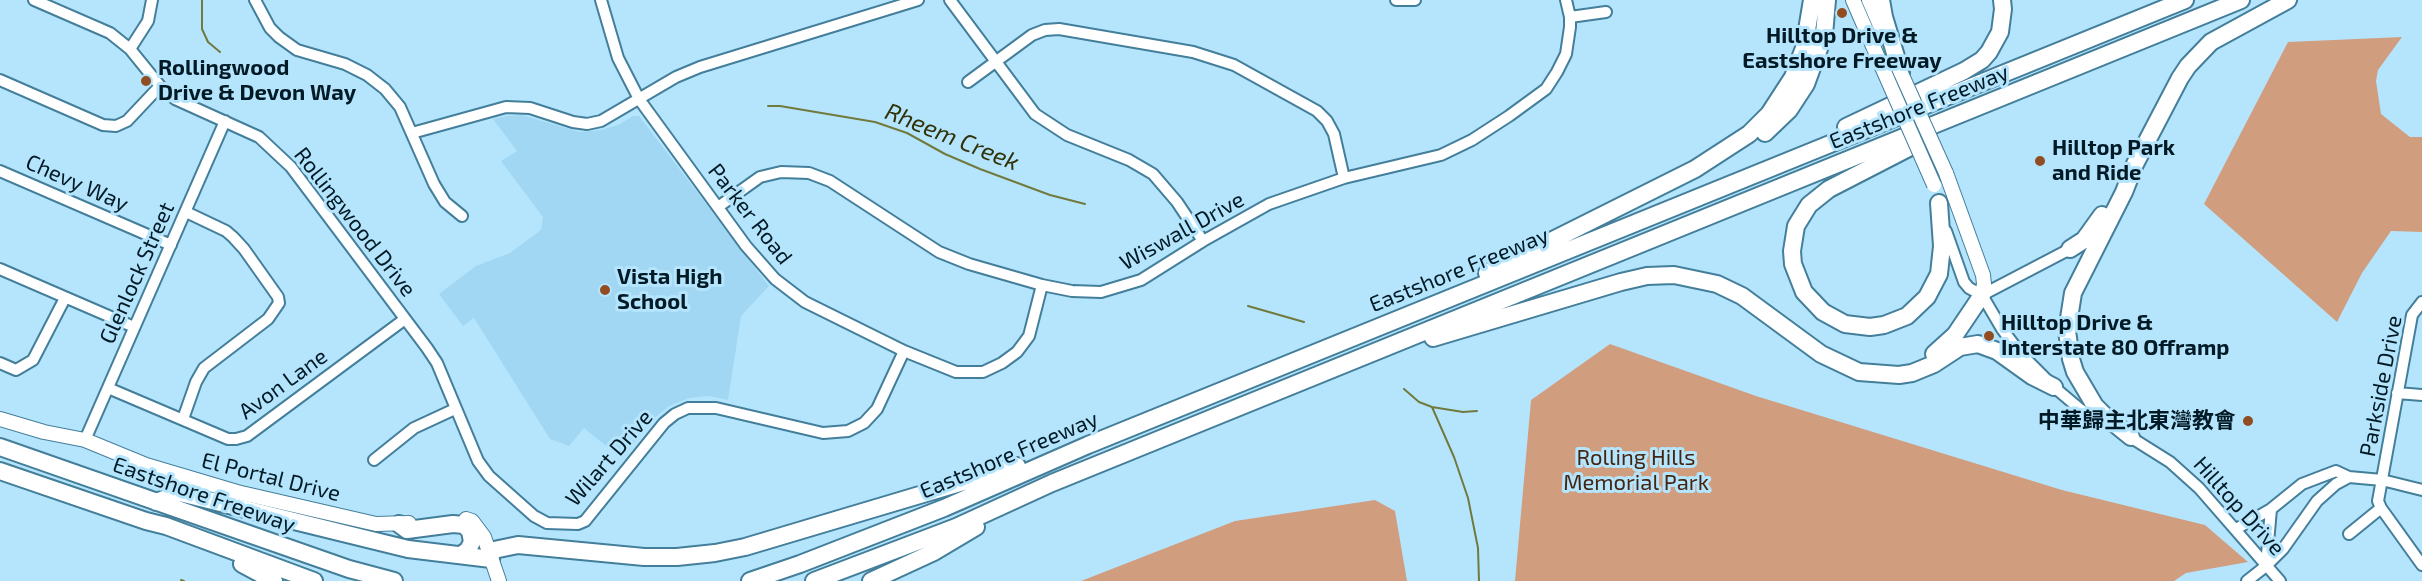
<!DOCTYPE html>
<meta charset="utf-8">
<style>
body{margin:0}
canvas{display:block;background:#b5e5fd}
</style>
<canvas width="2422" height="581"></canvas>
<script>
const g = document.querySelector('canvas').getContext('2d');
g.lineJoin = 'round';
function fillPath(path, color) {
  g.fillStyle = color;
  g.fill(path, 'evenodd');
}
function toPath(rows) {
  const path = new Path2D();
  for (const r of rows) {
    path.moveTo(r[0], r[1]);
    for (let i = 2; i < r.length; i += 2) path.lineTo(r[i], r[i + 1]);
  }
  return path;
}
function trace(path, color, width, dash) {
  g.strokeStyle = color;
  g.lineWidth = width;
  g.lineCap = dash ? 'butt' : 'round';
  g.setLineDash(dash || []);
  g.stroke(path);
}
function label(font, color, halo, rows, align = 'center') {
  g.font = font + ' "Exo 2","Noto Sans SC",sans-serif';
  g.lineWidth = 6;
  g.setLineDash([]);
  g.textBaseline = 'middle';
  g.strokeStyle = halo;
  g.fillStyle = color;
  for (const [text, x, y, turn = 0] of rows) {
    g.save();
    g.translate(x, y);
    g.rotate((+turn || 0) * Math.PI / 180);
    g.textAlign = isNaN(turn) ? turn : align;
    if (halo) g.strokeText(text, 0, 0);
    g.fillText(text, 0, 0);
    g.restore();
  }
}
fillPath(toPath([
 [522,115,580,132,601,130,618,125,633,116,639,116,769,286,741,316,728,400,709,396,689,398,669,406,651,421,622,459,584,428,569,446,550,439,474,318,463,326,439,294,476,266,510,253,541,230,543,217,501,161,517,151,493,119,506,116]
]), '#a1d7f2');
fillPath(toPath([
 [2402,37,2378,70,2376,81,2381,114,2410,137,2422,137,2422,232,2391,231,2362,273,2337,322,2204,204,2288,42],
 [1610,344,1756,396,2062,490,2205,525,2248,562,2186,573,2174,581,1515,581,1531,400],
 [1375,500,1395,511,1407,581,1081,581,1235,521]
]), '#d19d7f');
trace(toPath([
 [202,0,202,29,208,42,220,52],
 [768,106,780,106,875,122,907,133,945,154,980,169,1050,195,1085,204],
 [1248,306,1304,322],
 [1404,389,1419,402,1432,407,1463,412,1477,411],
 [1432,407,1454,457,1468,498,1478,548,1479,581],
 [181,580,184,581]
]), '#717a3d', 2);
const minor = toPath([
 [34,0,110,33,130,49,160,86,175,99,259,137,291,167,427,348,437,363,478,461,489,476,534,516,547,523,578,524,585,521,664,423,675,414,688,408,716,408,823,433,848,431,864,423,877,409,904,351],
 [255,0,270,28,279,37,297,50,345,64,367,75,385,89,400,107,434,184,445,202,462,216],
 [601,0,618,58,639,99,746,246,775,279,805,302,904,351,956,372,983,372,1002,363,1017,352,1029,336,1042,285],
 [950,0,1035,114,1067,135,1129,160,1153,174,1177,202,1203,241],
 [1396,0,1415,0],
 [1570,17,1606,12],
 [130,49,148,21,152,0],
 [0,80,103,125,116,126,127,121,160,86],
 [968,82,1032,35,1045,30,1059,29,1193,52,1234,65,1317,111,1327,121,1334,134,1344,178],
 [412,133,506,107,530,108,573,122,587,124,601,121,676,77,700,67,918,0],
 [0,171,171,245],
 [718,207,760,177,781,172,809,173,830,181,939,252,969,264,1042,285,1072,291,1101,292,1141,280,1203,241,1269,204,1344,178,1441,155,1472,140,1509,116,1546,89,1557,72,1566,54,1570,27,1570,17,1566,0],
 [1946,231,1964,282,1969,288,1982,295,2002,329,2021,354,2054,387,2080,409,2108,425],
 [0,269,134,327],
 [1982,295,2070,249],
 [2422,302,2412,315,2378,501,2381,508,2422,565],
 [0,363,16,370,33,360,65,298],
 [108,388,228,439,236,439,247,436,405,319],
 [2397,393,2422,395],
 [183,419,196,382,204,368,268,319,279,303,278,297,244,249,233,237,226,231,186,212],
 [2127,435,2170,462,2199,488,2280,581],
 [85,440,225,121],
 [374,460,414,428,455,409],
 [2236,529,2271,509,2302,484,2336,471,2349,477,2382,480,2422,490],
 [2349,534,2381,508],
 [2266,566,2271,509],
 [2247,581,2266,566,2283,549,2317,501,2336,484,2349,477]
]);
const major = toPath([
 [1853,0,1882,67],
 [1869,0,1882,30],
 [1946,173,1983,275,1984,284,1982,295],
 [0,419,44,432,85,440,146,465,237,492,376,524,409,523],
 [466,519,472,521,484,537,499,581]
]);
const highway = toPath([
 [1881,0,1884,17,1901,73],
 [1846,127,1964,71,1982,60,1989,52,2000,32,2003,9,2002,0],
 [1765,133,1789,110,1806,84,1824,35,1827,0],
 [1928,138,1829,189,1809,205,1796,226,1792,251,1793,264,1804,292,1823,312,1845,324,1870,327,1884,325,1907,316,1927,297,1939,274,1942,246,1939,203],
 [2070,249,2084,240,2102,215],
 [1487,273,1695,169,1749,134,1769,114,1793,77,1804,48,1812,0],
 [1433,338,1621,282,1647,276,1674,275,1717,284,1742,296,1821,354,1859,372,1899,375,1912,373,1934,364,1960,347,1978,344,1997,351,2032,376,2054,387],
 [1934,354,1955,335,1982,295],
 [2131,437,2105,416,2095,406,2075,372,2071,359,2067,331,2073,293,2124,192,2135,164,2180,78,2188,66,2211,42,2288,0],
 [0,447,349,569,394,581],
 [0,471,146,521,166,526,314,581],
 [156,502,180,493,408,549,491,559],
 [399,524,407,530,453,524,464,525,470,531,472,542,468,550,461,555],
 [489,551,518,545,644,557,677,557,715,553,745,547,1017,466],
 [242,564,274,581],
 [750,581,800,564,944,508,1088,445,2185,0],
 [814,581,956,527,1052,483,2241,0],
 [871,581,934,552,976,527]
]);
trace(minor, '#437e9a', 14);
trace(major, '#437e9a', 16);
trace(highway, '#437e9a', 20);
trace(minor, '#fff', 10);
trace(major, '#fff', 14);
trace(highway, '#fff', 16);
const majorBridge = toPath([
 [1882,67,1934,185],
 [1901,73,1946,173]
]);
trace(majorBridge, '#437e9a', 16, []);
trace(majorBridge, '#fff', 14);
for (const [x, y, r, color] of [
 [1842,13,6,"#914d21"],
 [146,81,6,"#914d21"],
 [2040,161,6,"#914d21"],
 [605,290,6,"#914d21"],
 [1989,336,6,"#914d21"],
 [2248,421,6,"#914d21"]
]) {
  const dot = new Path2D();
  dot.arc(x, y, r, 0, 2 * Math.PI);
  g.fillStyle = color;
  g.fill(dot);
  trace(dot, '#b5e5fd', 2);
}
label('bold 22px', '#021a25', '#b5e5fd', [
 ["Hilltop Drive &",1842,36,"center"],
 ["Eastshore Freeway",1842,61,"center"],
 ["Rollingwood",158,68],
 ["Drive & Devon Way",158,93],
 ["Hilltop Park",2052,148],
 ["and Ride",2052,173],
 ["Vista High",617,277],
 ["School",617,302],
 ["Hilltop Drive &",2001,323],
 ["Interstate 80 Offramp",2001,348],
 ["中華歸主北東灣教會",2236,421,"right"]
], 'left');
label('22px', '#021a25', '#b5e5fd', [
 ["Eastshore Freeway",1919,107,-22],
 ["Chevy Way",77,183,24],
 ["Parker Road",750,214,52],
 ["Rollingwood Drive",355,222,52],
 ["Wiswall Drive",1182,231,-29],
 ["Eastshore Freeway",1459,270,-22],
 ["Glenlock Street",137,273,-66],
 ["Avon Lane",283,384,-36],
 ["Parkside Drive",2381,386,-79],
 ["Eastshore Freeway",1009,455,-23],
 ["Wilart Drive",609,458,-49],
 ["El Portal Drive",271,477,14],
 ["Eastshore Freeway",204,495,19],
 ["Hilltop Drive",2239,506,48]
]);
label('22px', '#452511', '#b5e5fd', [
 ["Rolling Hills",1636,458],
 ["Memorial Park",1636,483]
]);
label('italic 24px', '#313209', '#b5e5fd', [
 ["Rheem Creek",952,137,22]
]);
</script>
